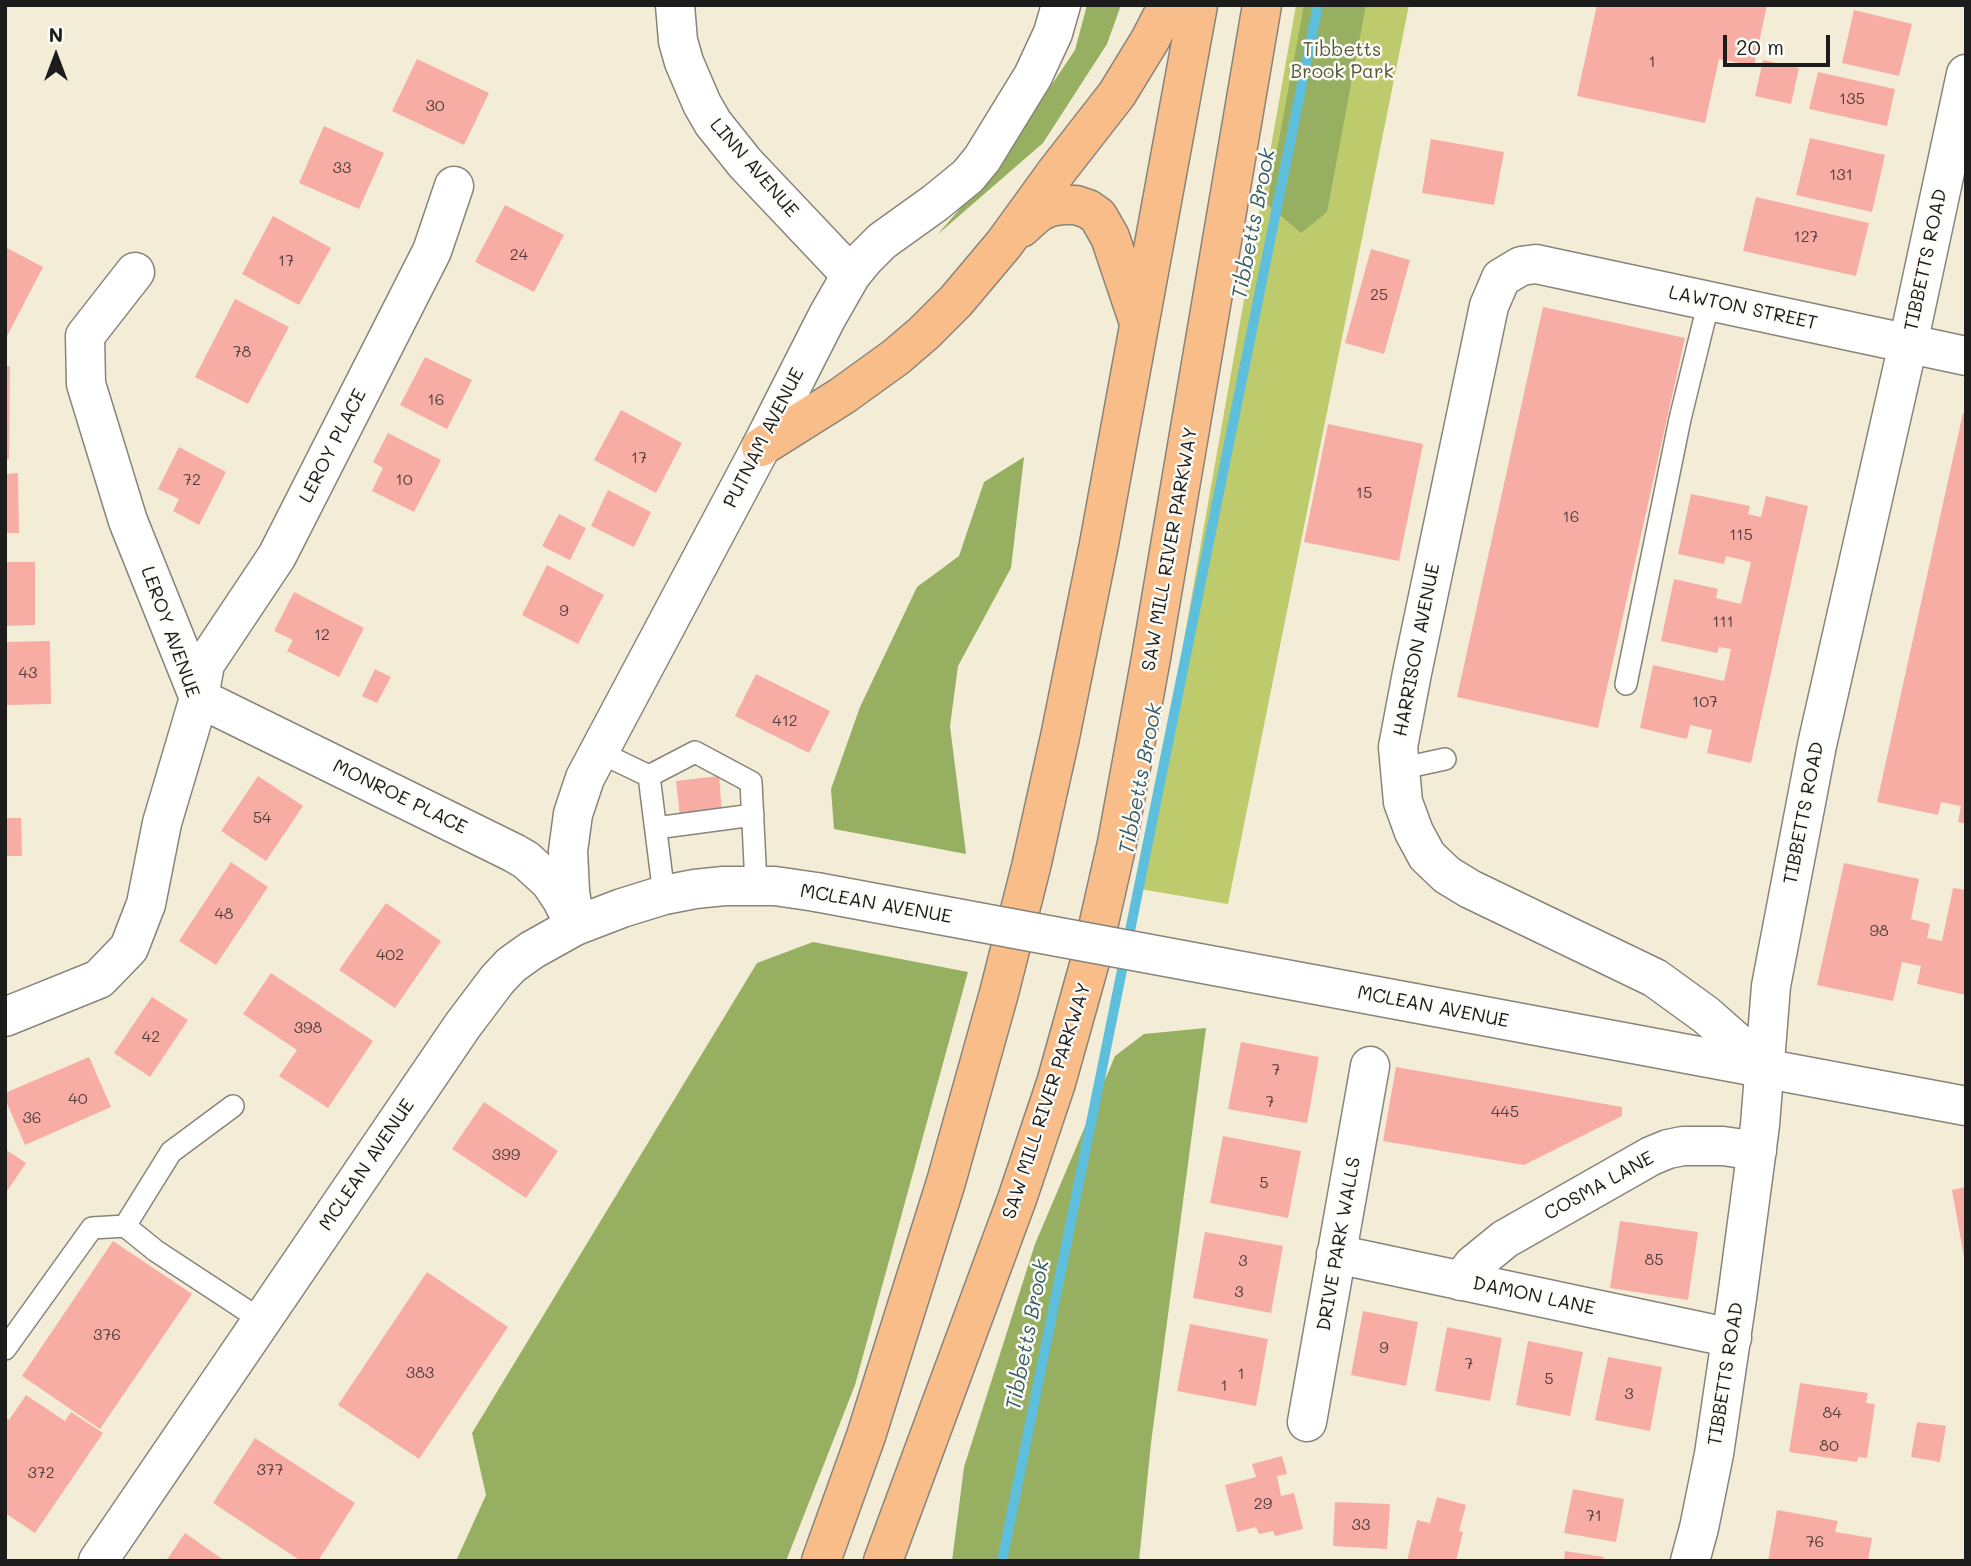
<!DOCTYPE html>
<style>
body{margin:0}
#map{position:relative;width:1971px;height:1566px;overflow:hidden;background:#f3edd8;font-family:Mali,sans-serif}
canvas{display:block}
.frame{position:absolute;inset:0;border:7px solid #1c1c1c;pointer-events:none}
.north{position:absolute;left:21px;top:21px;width:70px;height:70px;-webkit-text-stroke:5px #fdfcf7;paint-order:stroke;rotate:0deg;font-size:19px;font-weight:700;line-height:28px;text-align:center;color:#1c1c1c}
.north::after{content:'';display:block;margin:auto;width:24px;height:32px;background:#1c1c1c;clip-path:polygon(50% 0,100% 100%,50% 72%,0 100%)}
.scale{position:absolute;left:1723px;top:35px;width:107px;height:32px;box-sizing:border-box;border:4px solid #1c1c1c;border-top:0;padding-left:9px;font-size:21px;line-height:24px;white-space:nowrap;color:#1c1c1c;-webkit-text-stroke:5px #fdfcf7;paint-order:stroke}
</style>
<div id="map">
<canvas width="1971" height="1566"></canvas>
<div class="frame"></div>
<div class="north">N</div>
<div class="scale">20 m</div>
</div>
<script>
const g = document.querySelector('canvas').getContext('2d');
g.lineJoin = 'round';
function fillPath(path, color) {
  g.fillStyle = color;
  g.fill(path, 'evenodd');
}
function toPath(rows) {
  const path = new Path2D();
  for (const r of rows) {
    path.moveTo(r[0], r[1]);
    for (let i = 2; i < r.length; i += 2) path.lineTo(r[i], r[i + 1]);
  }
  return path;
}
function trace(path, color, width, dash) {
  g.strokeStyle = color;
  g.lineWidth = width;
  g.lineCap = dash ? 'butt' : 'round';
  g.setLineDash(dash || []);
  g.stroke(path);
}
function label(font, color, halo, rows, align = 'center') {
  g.font = font + ' Mali,sans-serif';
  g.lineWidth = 5;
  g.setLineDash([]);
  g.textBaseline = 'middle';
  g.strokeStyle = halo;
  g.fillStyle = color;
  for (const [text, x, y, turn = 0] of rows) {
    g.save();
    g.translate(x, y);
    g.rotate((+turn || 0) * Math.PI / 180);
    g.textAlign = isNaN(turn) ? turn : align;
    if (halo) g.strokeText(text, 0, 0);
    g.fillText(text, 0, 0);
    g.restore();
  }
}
fillPath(toPath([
 [1296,5,1409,5,1228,904,1140,889]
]), '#becb6d');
fillPath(toPath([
 [1087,5,1121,5,1107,44,1043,143,937,235,995,169,1075,50],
 [1304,5,1366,5,1327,212,1301,233,1267,204],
 [1024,457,1011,568,958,666,950,726,966,854,834,829,831,789,860,707,917,587,959,556,984,482],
 [813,942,968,972,855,1385,786,1561,456,1561,486,1495,472,1433,757,963],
 [1206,1028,1151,1443,1139,1561,952,1561,964,1467,1035,1244,1115,1056,1144,1034]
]), '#96af60');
trace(toPath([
 [1002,1561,1318,5]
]), '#5ebfdd', 10);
fillPath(toPath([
 [1597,5,1767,5,1754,66,1719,59,1705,123,1577,96],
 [1854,10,1912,24,1899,76,1842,63],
 [417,59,489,93,464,145,392,111],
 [1763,60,1799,68,1791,104,1755,96],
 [1818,72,1895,89,1887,126,1809,109],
 [324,126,384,153,359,209,299,183],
 [1810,138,1885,155,1872,212,1796,195],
 [1431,139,1504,152,1494,205,1422,193],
 [1756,197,1869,223,1856,276,1743,251],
 [505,205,564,235,534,292,475,262],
 [273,216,331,248,299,305,242,274],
 [5,247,43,267,5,340],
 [1371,249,1410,260,1384,354,1345,343],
 [235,299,289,327,248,404,195,377],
 [1543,307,1685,338,1598,728,1457,697],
 [425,357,472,380,447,429,400,405],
 [5,366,10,366,9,459,5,459],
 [621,410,682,443,656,493,594,460],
 [1963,413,1966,414,1966,741,1964,749,1966,749,1966,824,1958,822,1961,806,1941,802,1938,815,1877,802],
 [1328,424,1423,444,1399,561,1304,542],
 [388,433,441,460,414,512,372,491,383,468,373,462],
 [179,447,226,472,199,525,173,511,179,499,158,489],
 [18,473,19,533,5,533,5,474],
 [608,490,651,512,634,547,591,526],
 [1691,494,1750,506,1748,514,1761,517,1766,496,1808,506,1751,763,1707,753,1712,730,1690,725,1687,739,1640,728,1653,665,1724,681,1727,668,1731,649,1719,647,1717,653,1661,641,1674,579,1718,589,1716,598,1741,604,1751,562,1726,556,1724,564,1678,554],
 [559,514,586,528,570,560,542,546],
 [5,562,35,562,35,625,5,626],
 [547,565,604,595,578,644,522,615],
 [294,592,364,628,339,677,287,651,293,640,274,631],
 [50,641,51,704,5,705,5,642],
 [375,669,391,677,377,703,362,696],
 [756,674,830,711,809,753,735,716],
 [258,776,303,806,266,861,221,831],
 [719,776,722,813,680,817,676,781],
 [5,818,21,818,22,856,5,856],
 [231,862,268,887,216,965,179,941],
 [1844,863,1919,879,1911,919,1930,924,1927,938,1942,941,1953,888,1966,890,1966,995,1917,984,1921,966,1902,962,1893,1001,1817,985],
 [386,903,441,941,395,1008,339,970],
 [271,973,373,1041,328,1108,279,1076,297,1050,243,1014],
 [152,997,188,1020,150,1077,114,1053],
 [1241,1042,1319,1057,1307,1123,1228,1109],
 [89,1057,111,1107,25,1145,5,1099,5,1093],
 [1396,1067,1622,1107,1622,1116,1524,1165,1383,1141],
 [484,1102,558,1151,526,1198,452,1149],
 [1223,1136,1301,1151,1288,1218,1210,1203],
 [5,1149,26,1163,5,1194],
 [1966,1187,1966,1257,1964,1257,1952,1190],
 [1620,1221,1698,1232,1688,1300,1610,1288],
 [1205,1232,1283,1246,1271,1313,1193,1298],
 [113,1241,192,1294,100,1429,22,1376],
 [427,1272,508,1327,419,1459,338,1405],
 [1363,1311,1418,1322,1406,1386,1351,1375],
 [1190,1324,1268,1339,1256,1406,1177,1391],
 [1447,1327,1502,1338,1490,1401,1435,1391],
 [1528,1341,1583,1352,1570,1416,1516,1405],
 [1608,1357,1662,1367,1650,1431,1595,1420],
 [1800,1383,1868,1393,1866,1403,1875,1404,1867,1458,1858,1457,1857,1462,1789,1452],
 [26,1395,65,1421,71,1412,103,1433,35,1533,5,1513,5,1417,9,1420],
 [1917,1422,1946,1426,1940,1462,1911,1457],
 [255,1438,355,1503,318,1561,301,1561,213,1503],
 [1282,1456,1287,1474,1277,1476,1281,1496,1294,1493,1303,1529,1275,1536,1273,1531,1259,1534,1256,1527,1237,1532,1225,1485,1256,1477,1252,1464],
 [1573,1489,1624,1499,1616,1542,1564,1533],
 [1437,1497,1466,1505,1459,1531,1463,1532,1456,1561,1407,1561,1417,1520,1430,1523],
 [1335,1502,1390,1504,1387,1549,1333,1546],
 [1777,1510,1838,1521,1835,1532,1872,1538,1868,1561,1845,1559,1845,1561,1768,1561],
 [185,1533,225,1561,166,1561],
 [1565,1551,1604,1557,1603,1561,1564,1561]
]), '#f8ada4');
const service = toPath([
 [1626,684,1680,419,1709,301],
 [599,752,649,776],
 [1399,769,1445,759],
 [649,776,695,752,751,782,756,885],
 [649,776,664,895],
 [656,828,753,815],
 [125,1226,171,1152,233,1106],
 [5,1349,92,1228,125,1226,156,1251,261,1320]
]);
const minor = toPath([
 [675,5,678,41,684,62,702,104,713,123,745,163,851,275],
 [135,272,85,336,86,384,128,521,199,698],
 [761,447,827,317,851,275,864,259,882,241,935,203,968,176,982,159,1033,76,1053,33,1061,5],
 [199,698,514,853,526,860,550,882,562,900,575,926],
 [5,1017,99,979,129,948,146,904,162,823,199,698,205,664,277,556,432,251,454,186],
 [1766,1068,1706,1015,1655,978,1470,889,1447,875,1427,856,1414,832,1403,802,1398,747,1412,673,1489,306,1501,278,1521,266,1536,264,1966,356],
 [1336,1254,1732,1338],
 [1461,1281,1473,1265,1505,1239,1651,1156,1668,1149,1683,1146,1723,1146,1757,1151],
 [1307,1422,1370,1066],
 [1690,1561,1699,1528,1714,1454,1737,1298,1760,1125,1771,986,1817,745,1908,344,1966,74]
]);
const tertiary = toPath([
 [575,926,570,891,568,851,573,814,585,778,761,447],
 [1414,1003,1966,1106],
 [98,1561,463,1025,497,980,511,965,532,950,575,926,622,908,664,895,695,889,724,886,775,886,816,892]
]);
const motorway = toPath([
 [1021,228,1039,212,1050,207,1063,205,1076,205,1088,209,1098,216,1110,237,1139,323],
 [761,447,842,396,896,357,924,333,956,301,1004,244,1057,171,1117,94,1150,40,1168,5],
 [821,1561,866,1436,946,1182,999,993,1031,867,1060,737,1099,544,1198,5],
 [883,1561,1017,1199,1056,1083,1091,958,1117,843,1151,658,1262,5]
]);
trace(service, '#88847a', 24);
trace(minor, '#88847a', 41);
trace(tertiary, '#88847a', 41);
trace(motorway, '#88847a', 41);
trace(service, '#fff', 21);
trace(minor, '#fff', 38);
trace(tertiary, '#fff', 38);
trace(motorway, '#f8bd88', 38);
const tertiaryBridge = toPath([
 [816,892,1414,1003]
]);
trace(tertiaryBridge, '#88847a', 41, []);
trace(tertiaryBridge, '#fff', 38);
label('16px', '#53403e', null, [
 ["1",1652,62],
 ["135",1852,99],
 ["30",435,106],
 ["33",342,168],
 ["131",1841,175],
 ["127",1806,237],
 ["24",519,255],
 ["17",286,261],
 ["25",1379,295],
 ["78",242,352],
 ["16",436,400],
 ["17",639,458],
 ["72",192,480],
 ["10",404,480],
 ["15",1364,493],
 ["16",1571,517],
 ["115",1741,535],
 ["9",564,611],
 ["111",1723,622],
 ["12",322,635],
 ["43",28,673],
 ["107",1705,702],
 ["412",785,721],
 ["54",262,818],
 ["48",224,914],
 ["98",1879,931],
 ["402",390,955],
 ["398",308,1028],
 ["42",151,1037],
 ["7",1276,1070],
 ["40",78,1099],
 ["7",1270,1102],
 ["445",1505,1112],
 ["36",32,1118],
 ["399",506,1155],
 ["5",1264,1183],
 ["85",1654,1260],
 ["3",1243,1261],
 ["3",1239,1292],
 ["376",107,1335],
 ["9",1384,1348],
 ["7",1469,1364],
 ["383",420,1373],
 ["1",1241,1374],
 ["5",1549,1379],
 ["1",1224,1386],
 ["3",1629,1394],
 ["84",1832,1413],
 ["80",1829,1446],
 ["377",270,1470],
 ["372",41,1473],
 ["29",1263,1504],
 ["71",1594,1516],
 ["33",1361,1525],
 ["76",1815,1542]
]);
label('19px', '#555938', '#fdfcf7', [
 ["Tibbetts",1342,50],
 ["Brook Park",1342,72]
]);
label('19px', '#1c1c1c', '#fdfcf7', [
 ["LINN AVENUE",754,168,49],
 ["TIBBETTS ROAD",1926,260,-78],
 ["LAWTON STREET",1743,308,12],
 ["PUTNAM AVENUE",764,438,-63],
 ["LEROY PLACE",333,446,-63],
 ["SAW MILL RIVER PARKWAY",1170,549,-80],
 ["LEROY AVENUE",170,632,70],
 ["HARRISON AVENUE",1417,650,-79],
 ["MONROE PLACE",400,797,26],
 ["TIBBETTS ROAD",1804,813,-79],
 ["MCLEAN AVENUE",876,904,10],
 ["MCLEAN AVENUE",1433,1007,11],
 ["SAW MILL RIVER PARKWAY",1047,1101,-72],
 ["MCLEAN AVENUE",367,1165,-56],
 ["COSMA LANE",1599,1186,-29],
 ["DRIVE PARK WALLS",1339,1244,-80],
 ["DAMON LANE",1534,1296,12],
 ["TIBBETTS ROAD",1726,1374,-81]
]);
label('italic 21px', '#365d69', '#fdfcf7', [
 ["Tibbetts Brook",1254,224,-79],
 ["Tibbetts Brook",1141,779,-79],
 ["Tibbetts Brook",1028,1335,-79]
]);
</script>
